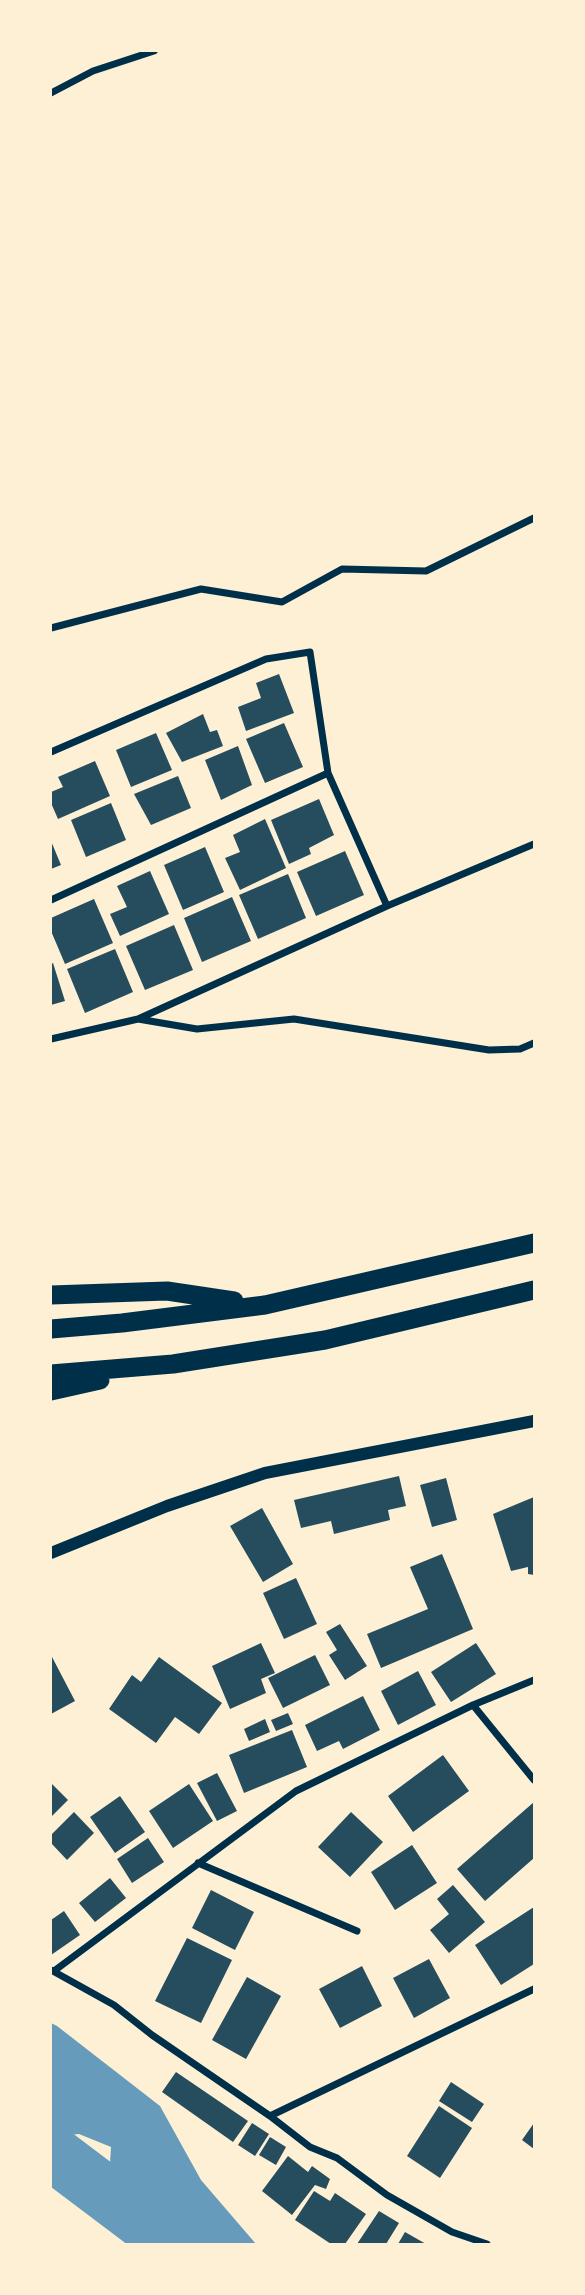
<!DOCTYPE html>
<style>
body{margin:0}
#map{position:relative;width:585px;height:2295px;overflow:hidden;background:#fdf0d5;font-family:Ubuntu,sans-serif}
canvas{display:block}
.frame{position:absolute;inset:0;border:52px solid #fdf0d5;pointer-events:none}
</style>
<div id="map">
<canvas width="585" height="2295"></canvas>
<div class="frame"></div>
</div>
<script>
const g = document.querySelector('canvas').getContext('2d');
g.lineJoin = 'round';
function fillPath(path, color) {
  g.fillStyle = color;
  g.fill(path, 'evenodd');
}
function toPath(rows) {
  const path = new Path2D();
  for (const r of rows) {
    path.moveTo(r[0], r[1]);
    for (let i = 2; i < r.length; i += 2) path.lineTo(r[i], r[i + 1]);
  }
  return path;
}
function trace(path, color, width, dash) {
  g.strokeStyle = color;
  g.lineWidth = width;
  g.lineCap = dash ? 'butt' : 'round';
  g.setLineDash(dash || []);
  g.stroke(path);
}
fillPath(toPath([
 [51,2023,57,2026,160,2106,201,2180,256,2244,192,2244,130,2239,108,2195,111,2147,79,2134,51,2137]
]), '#669bbc');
trace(toPath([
 [51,2152,173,2244]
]), '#669bbc', 56);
fillPath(toPath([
 [279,674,294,713,246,731,238,707,261,698,256,683],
 [203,714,210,732,217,730,223,746,182,762,166,733],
 [284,723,303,767,265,783,246,739],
 [156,733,172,770,131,787,116,750],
 [238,746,252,785,221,800,205,760],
 [95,761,110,796,58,819,51,803,51,792,63,787,58,777],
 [178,776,191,808,151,825,134,794],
 [319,799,334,835,309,848,311,854,289,864,271,820],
 [111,803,126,840,86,857,71,820],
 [265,819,286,868,240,890,225,858,240,852,233,835],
 [51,841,61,865,51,869],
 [205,847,224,892,183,910,164,865],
 [345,851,364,895,316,916,297,872],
 [150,871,169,914,120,936,110,914,127,907,117,886],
 [288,874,306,918,258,939,239,895],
 [232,897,251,941,202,962,184,918],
 [94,899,113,943,65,964,51,931,51,918],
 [174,925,193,970,145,990,126,946],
 [115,949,133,992,85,1013,67,969],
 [53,963,65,1001,51,1005,51,964],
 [399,1476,406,1506,388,1510,390,1520,334,1534,331,1521,301,1528,294,1500],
 [446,1478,457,1520,432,1527,420,1485],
 [534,1497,534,1575,528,1574,528,1567,511,1571,493,1514],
 [262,1508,293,1564,263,1582,230,1526],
 [442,1554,473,1629,381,1668,367,1634,428,1609,410,1567],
 [296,1578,317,1624,284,1639,263,1593],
 [340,1624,367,1666,345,1680,329,1655,337,1650,326,1632],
 [261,1643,275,1673,261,1679,266,1693,230,1709,212,1666],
 [476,1643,496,1674,451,1702,431,1672],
 [51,1655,75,1701,51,1714],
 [315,1655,330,1685,283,1708,268,1678],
 [159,1657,222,1703,199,1734,175,1717,156,1743,109,1709,132,1675,141,1682],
 [418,1671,436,1705,398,1725,381,1691],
 [363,1696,380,1730,343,1749,339,1741,317,1751,305,1725],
 [288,1713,293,1724,276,1731,271,1720],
 [265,1719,270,1732,249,1741,244,1729],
 [292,1730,307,1767,244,1793,229,1755],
 [443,1755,469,1791,413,1832,388,1796],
 [217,1773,237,1811,217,1821,197,1783],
 [51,1783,68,1800,51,1817],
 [189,1784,213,1821,173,1848,149,1811],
 [120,1796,145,1832,115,1853,90,1817],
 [534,1802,534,1858,485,1901,457,1869],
 [74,1812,94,1833,67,1860,51,1843,51,1835],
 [351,1812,383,1842,350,1877,318,1847],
 [148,1838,164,1862,132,1883,117,1859],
 [412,1845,437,1883,395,1910,371,1872],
 [110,1878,126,1898,95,1922,79,1903],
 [453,1885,485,1922,449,1953,430,1930,449,1914,437,1899],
 [211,1890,254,1912,235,1950,192,1928],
 [534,1907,534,1964,501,1985,475,1945],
 [64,1911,80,1935,51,1955,51,1920],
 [187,1938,232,1960,201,2023,155,2001],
 [429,1959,450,1998,414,2018,393,1978],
 [362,1966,382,2006,340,2028,319,1989],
 [247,1977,281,1996,246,2059,212,2040],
 [176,2072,248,2121,233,2142,162,2092],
 [451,2082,484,2104,472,2122,439,2101],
 [439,2106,472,2128,440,2178,407,2156],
 [252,2123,269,2134,255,2156,238,2145],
 [534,2123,534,2149,522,2140],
 [270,2137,286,2147,276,2165,259,2155],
 [288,2156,308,2172,312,2166,330,2179,326,2189,315,2185,292,2215,262,2191],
 [314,2191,330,2201,335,2193,366,2214,345,2244,331,2244,295,2220],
 [379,2211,399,2223,386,2244,357,2244],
 [405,2232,426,2244,398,2244]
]), '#264d5e');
trace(toPath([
 [51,93,93,71,154,51],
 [51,628,201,589,282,602,342,569,426,571,534,518],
 [51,752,266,659,310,652,328,773,387,906,138,1019],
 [51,900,328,773],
 [387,906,534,844],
 [51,1039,138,1019,197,1029,294,1019,489,1050,520,1049,534,1043],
 [473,1705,534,1780],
 [198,1863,357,1931],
 [51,1970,114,2005,152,2035,270,2116,310,2147,337,2158,387,2195,452,2232,487,2244],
 [54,1971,296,1791,473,1705,534,1680],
 [270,2116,534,1989]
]), '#003049', 7);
trace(toPath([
 [51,1553,167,1506,265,1473,534,1421]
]), '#003049', 12);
trace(toPath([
 [51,1295,167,1291,234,1301],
 [51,1329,122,1323,265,1305,534,1243],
 [51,1374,173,1364,325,1340,534,1290],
 [51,1391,100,1380]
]), '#003049', 19);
</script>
